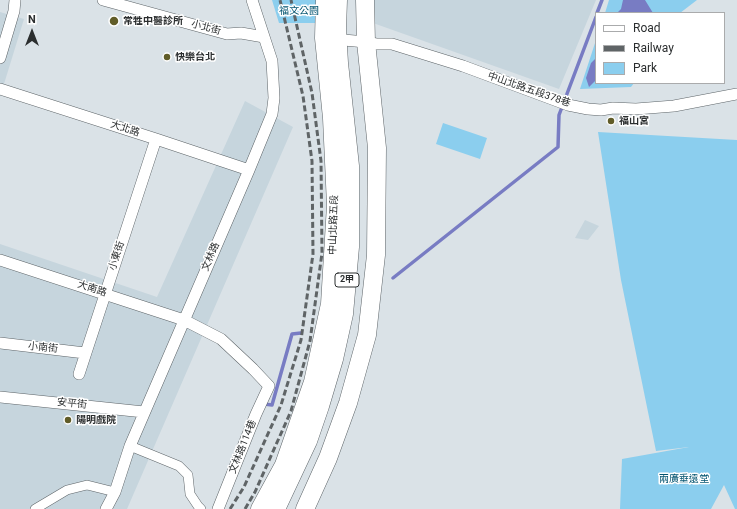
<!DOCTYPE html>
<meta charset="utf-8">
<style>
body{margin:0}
#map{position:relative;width:737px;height:509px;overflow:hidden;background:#dae2e7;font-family:Roboto,sans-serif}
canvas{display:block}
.legend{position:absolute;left:595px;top:12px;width:130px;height:72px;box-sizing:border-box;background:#fff;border:1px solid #aaabac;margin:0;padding:5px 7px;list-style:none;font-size:12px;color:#2b2e2f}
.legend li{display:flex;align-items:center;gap:8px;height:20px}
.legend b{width:20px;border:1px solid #aaabac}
.north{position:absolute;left:12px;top:12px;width:40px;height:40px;-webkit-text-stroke:3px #fff;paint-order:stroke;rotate:0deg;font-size:11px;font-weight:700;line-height:16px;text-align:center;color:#2b2e2f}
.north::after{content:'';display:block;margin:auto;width:14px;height:18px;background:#2b2e2f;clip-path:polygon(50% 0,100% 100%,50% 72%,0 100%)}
</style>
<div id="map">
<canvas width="737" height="509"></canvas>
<ul class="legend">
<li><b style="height:5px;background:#fff"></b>Road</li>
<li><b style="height:5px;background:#5f6466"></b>Railway</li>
<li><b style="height:11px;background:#8bceee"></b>Park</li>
</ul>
<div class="north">N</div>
</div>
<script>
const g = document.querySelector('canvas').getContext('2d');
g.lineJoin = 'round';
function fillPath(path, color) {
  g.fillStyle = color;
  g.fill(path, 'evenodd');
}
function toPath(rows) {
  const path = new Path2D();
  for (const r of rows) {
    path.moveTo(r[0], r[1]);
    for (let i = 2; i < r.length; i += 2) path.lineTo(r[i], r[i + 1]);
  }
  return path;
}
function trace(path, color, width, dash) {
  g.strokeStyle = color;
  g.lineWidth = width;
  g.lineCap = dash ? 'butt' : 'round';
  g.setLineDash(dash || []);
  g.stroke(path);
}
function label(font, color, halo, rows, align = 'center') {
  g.font = font + ' Roboto,"Noto Sans TC",sans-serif';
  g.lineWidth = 3;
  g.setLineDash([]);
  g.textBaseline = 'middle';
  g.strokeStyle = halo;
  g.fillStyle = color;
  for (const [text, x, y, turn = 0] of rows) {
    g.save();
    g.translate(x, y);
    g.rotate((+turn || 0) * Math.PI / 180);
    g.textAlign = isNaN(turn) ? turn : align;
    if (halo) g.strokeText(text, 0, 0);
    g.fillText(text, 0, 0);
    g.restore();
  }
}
fillPath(toPath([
 [374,0,596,0,559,89,373,23],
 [0,12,24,19,0,97],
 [245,101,293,127,127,509,0,509,0,244,157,297],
 [585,220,599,226,588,240,575,238]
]), '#c6d5dd');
fillPath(toPath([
 [272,0,322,0,321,23,279,23],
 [609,0,697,0,680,13,605,13],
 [596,40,596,83,634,83,631,87,580,89],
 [443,123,487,138,480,159,436,144],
 [598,132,737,140,737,509,735,509,724,485,711,509,620,509,622,459,689,447,656,451,621,280]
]), '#8bceee');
fillPath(toPath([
 [623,0,645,0,653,13,617,13,621,9],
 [596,58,596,80,589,87,586,78,591,63]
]), '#787cc3');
trace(toPath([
 [597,13,602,0],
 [393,278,558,147,559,115,596,17],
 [264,404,272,405,292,334,301,333]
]), '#787cc3', 3.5);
const pedestrian = toPath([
 [130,446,179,466,188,475,190,494,198,506,201,509],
 [35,509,67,490,87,485,115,492]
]);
const minor = toPath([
 [103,0,227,34,241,33,264,37],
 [332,39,366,42,376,44,392,44,463,66,568,105,588,109,601,110,613,108,636,109,674,106,737,94],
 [0,58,14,11,15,0],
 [0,89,156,139,249,170],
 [0,260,184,320,221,339,253,369,269,386,256,414,218,509],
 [0,343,85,353],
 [79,374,156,139],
 [0,397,144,412],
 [106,509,115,492,130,446,249,170,272,114,274,98,272,61,252,0]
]);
const primary = toPath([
 [260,509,284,465,313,382,330,304,336,205,332,118,324,38,325,0],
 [276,509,308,441,320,406,334,359,344,314,350,247,350,166,339,63,337,29,338,0],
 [305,509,328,458,348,403,367,335,376,255,377,148,366,42,365,0]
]);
trace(pedestrian, '#5d6468', 10);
trace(minor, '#5d6468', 12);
trace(primary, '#5d6468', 19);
trace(pedestrian, '#fff', 9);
trace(minor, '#fff', 11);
trace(primary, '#fff', 18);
trace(toPath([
 [230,509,244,487,281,405,301,340,313,254,312,161,303,96,280,0],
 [245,509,255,492,291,411,310,341,322,253,321,161,312,93,291,0]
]), '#5f6466', 3, [6, 3]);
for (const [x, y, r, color] of [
 [114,21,5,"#605c28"],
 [167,57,4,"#605c28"],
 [611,121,4,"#605c28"],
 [68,420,4,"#605c28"]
]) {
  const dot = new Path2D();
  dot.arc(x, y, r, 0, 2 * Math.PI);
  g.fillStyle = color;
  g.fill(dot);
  trace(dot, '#fff', 1.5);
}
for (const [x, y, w] of [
 [347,280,24]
]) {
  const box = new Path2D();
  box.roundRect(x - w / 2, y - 7, w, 14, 3);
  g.fillStyle = '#fff';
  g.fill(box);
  trace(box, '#2b2e2f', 1);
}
label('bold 9px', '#2b2e2f', null, [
 ["2甲",347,280]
]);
label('10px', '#035470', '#fff', [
 ["福文公園",299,11],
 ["兩廣垂遠堂",684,479]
]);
label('bold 10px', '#2b2e2f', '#fff', [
 ["常牲中醫診所",123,21],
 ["快樂台北",175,57],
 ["福山宮",619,121],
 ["陽明戲院",76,420]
], 'left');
label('10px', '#2b2e2f', '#fff', [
 ["小北街",206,28,15],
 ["中山北路五段378巷",529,90,19],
 ["大北路",125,129,18],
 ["中山北路五段",334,225,-88],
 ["小東街",117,256,-72],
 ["文林路",211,257,-67],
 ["大南路",92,289,18],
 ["小南街",43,348,6],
 ["安平街",72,404,6],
 ["文林路114巷",243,447,-68]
]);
</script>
